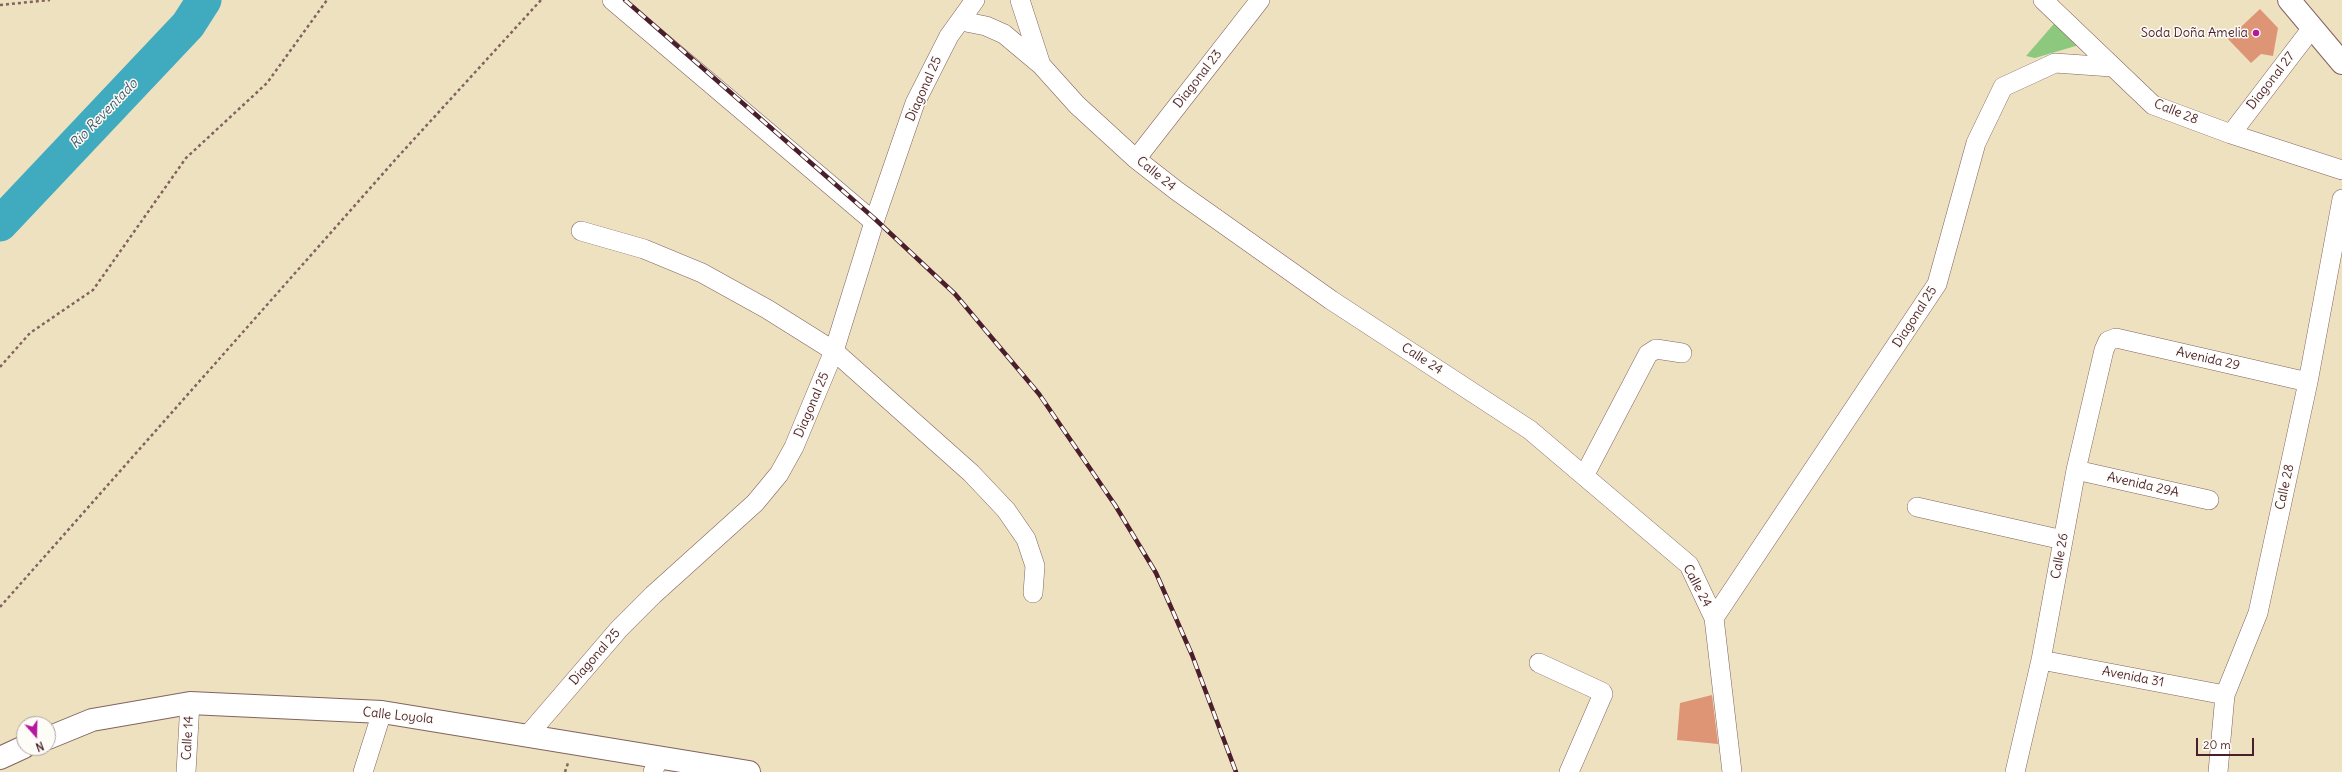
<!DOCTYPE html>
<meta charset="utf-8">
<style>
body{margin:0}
#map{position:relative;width:2342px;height:772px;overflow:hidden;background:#ede1c0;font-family:Delius,sans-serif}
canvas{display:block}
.north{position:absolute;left:16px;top:716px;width:40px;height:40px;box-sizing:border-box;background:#fdfcf7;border:1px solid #b5a4a5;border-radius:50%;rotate:160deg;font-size:11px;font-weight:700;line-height:16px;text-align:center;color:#4a1f2b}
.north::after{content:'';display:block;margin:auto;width:14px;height:18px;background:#b5179e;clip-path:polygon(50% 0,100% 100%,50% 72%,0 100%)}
.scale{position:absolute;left:2196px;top:738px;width:58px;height:18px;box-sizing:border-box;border:2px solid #4a1f2b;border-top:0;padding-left:5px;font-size:12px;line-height:14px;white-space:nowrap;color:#4a1f2b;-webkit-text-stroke:3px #fdfcf7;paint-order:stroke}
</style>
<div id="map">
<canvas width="2342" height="772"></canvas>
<div class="north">N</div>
<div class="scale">20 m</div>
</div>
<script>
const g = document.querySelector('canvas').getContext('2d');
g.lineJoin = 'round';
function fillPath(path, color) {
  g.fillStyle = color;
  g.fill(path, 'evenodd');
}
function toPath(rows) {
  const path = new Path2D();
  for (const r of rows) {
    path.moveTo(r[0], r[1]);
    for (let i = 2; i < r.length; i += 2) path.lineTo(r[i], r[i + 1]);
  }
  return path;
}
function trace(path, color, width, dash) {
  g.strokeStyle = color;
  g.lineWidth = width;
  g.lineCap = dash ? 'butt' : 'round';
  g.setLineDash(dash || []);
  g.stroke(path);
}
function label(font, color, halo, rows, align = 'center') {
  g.font = font + ' Delius,sans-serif';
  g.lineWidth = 3;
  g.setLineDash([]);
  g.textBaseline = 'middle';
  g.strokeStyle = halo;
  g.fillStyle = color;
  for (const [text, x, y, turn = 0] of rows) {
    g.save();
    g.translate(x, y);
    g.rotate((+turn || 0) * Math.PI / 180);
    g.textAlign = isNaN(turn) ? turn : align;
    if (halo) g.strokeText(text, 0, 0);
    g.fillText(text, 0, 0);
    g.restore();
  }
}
fillPath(toPath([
 [2059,18,2079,45,2035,58,2026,56]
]), '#8cc97f');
trace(toPath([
 [0,224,188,25,204,0]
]), '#40aabf', 35);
fillPath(toPath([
 [2260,9,2278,28,2273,56,2261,54,2251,63,2228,39],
 [1712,695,1718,744,1677,740,1680,703]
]), '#de9576');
const minor = toPath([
 [612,0,874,222],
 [1020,0,1041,65,1077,105,1136,159,1177,191,1331,300,1530,430,1689,565,1714,618,1732,772],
 [2043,0,2153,105,2231,134,2342,170],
 [961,21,986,26,1004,34,1041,65],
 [2231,134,2312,28],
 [1136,159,1260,0],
 [581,231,644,249,702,273,767,309,834,351,971,473,1006,510,1026,539,1035,566,1033,593],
 [2076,470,2209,500],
 [1584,476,1648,354,1656,349,1682,353],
 [1917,507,2063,540],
 [1714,618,1937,284,1976,143,2003,87,2055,63,2112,67],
 [2041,660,2225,695],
 [1539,663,1602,692,1603,694,1569,772],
 [528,735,619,629,653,595,755,503,779,474,794,447,834,351,874,222,915,103,949,36,975,0],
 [186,772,190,703],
 [363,772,382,712],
 [653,772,659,757],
 [2015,772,2041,660,2076,470,2104,350,2108,341,2116,338,2308,382],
 [2218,772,2225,695,2258,613,2308,382,2342,199]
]);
const major = toPath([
 [2289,0,2342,63],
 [48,738,92,720,190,703,382,712,749,772],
 [0,758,24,747]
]);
trace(minor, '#83635f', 20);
trace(major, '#83635f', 24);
trace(toPath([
 [0,5,50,0],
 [0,367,30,333,93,290,186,158,267,83,327,0],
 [0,607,395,160,541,0],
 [565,772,568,763]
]), '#83635f', 2.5, [3, 3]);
trace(minor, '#fff', 19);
trace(major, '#fff', 22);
const rail = toPath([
 [625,0,875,219,955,294,1039,394,1115,505,1156,573,1192,655,1236,772]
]);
trace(rail, '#4a1f2b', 4.5);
trace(rail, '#fdfcf7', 3, [9]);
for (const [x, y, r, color] of [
 [2256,33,4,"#b5179e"]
]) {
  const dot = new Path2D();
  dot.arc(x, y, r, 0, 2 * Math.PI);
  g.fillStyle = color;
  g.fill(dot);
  trace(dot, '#fdfcf7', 1.5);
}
label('13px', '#4a1f2b', '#fdfcf7', [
 ["Soda Doña Amelia",2248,33]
], 'right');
label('13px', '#4a1f2b', '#fdfcf7', [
 ["Diagonal 23",1198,79,-52],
 ["Diagonal 27",2271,81,-52],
 ["Diagonal 25",924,89,-66],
 ["Calle 28",2176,112,22],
 ["Calle 24",1156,174,39],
 ["Diagonal 25",1915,317,-57],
 ["Calle 24",1422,359,33],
 ["Avenida 29",2208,359,13],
 ["Diagonal 25",812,405,-67],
 ["Avenida 29A",2143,485,13],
 ["Calle 28",2285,487,-78],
 ["Calle 26",2060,556,-80],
 ["Calle 24",1697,586,62],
 ["Diagonal 25",595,657,-49],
 ["Avenida 31",2133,677,11],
 ["Calle Loyola",398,716,6],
 ["Calle 14",188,738,-87]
]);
label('italic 14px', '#465e6e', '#fdfcf7', [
 ["Rio Reventado",104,114,-46]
]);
</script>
